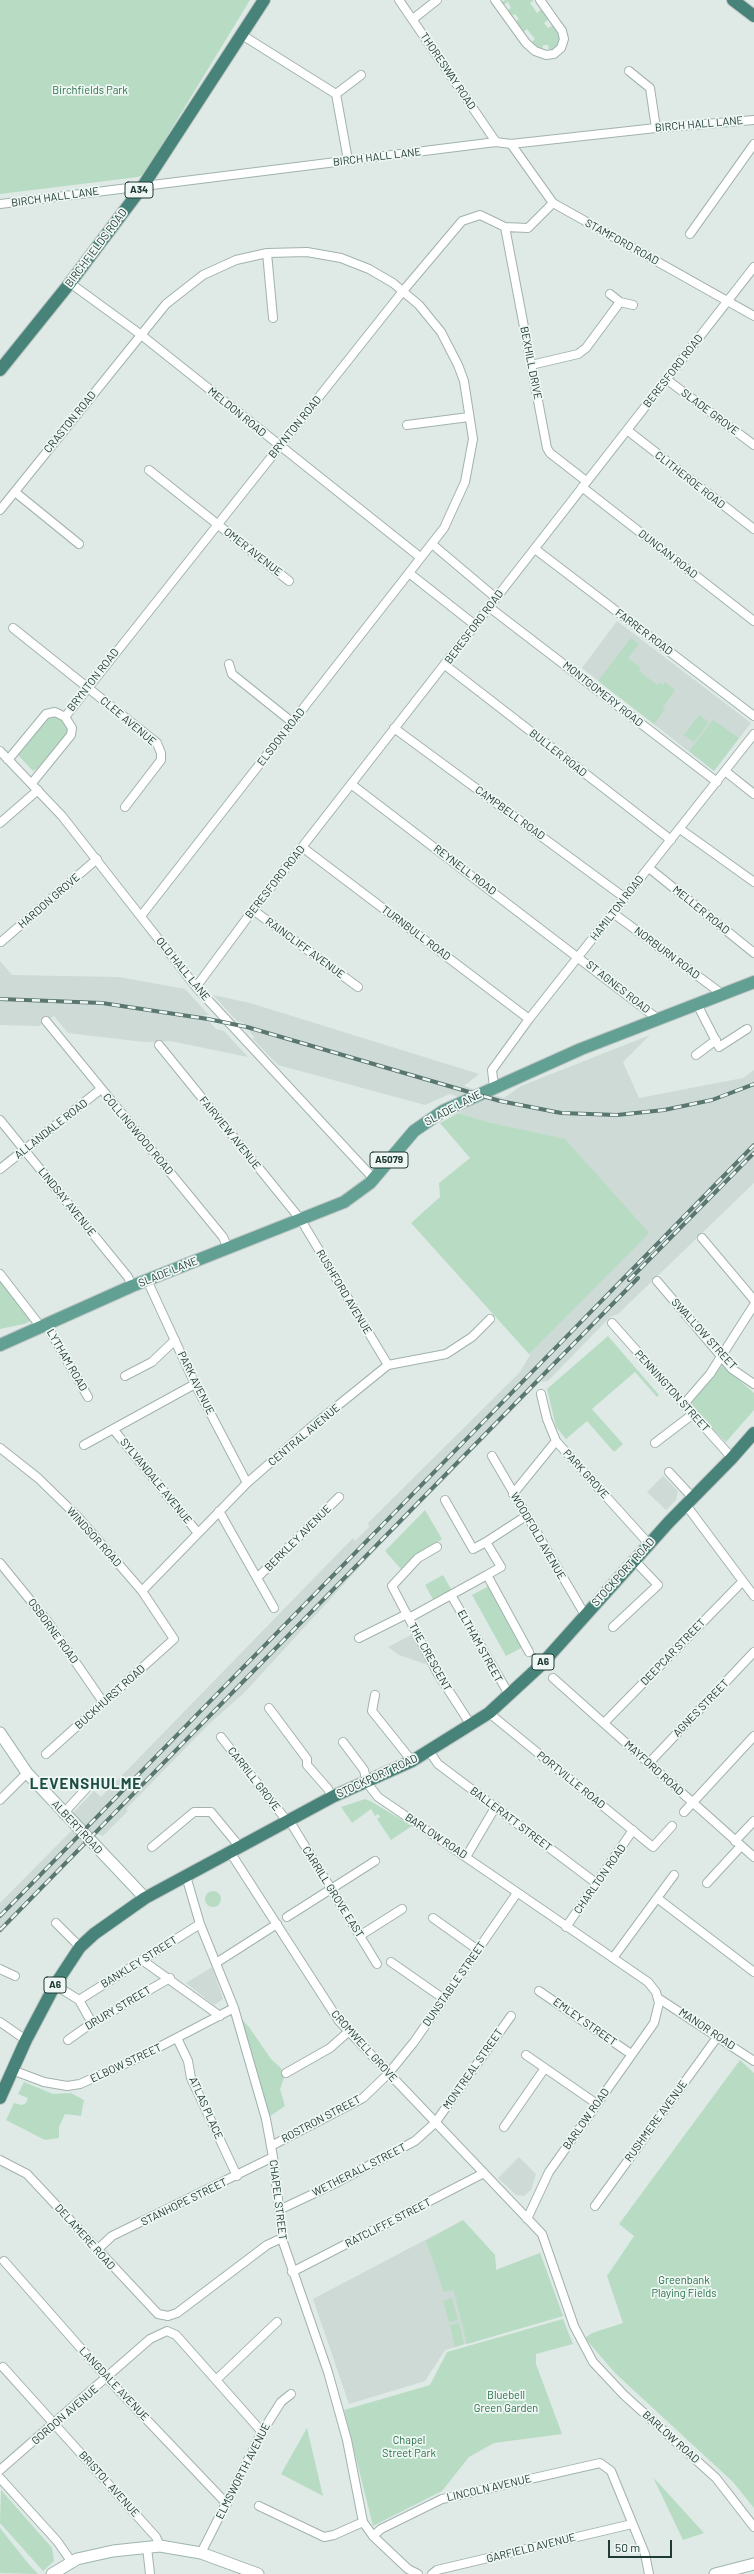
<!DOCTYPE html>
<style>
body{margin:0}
#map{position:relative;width:754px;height:2574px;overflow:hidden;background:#dfeae6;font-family:Barlow,sans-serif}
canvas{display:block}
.scale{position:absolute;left:608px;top:2540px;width:64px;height:18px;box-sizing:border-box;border:2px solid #203a35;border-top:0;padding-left:5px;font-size:12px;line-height:14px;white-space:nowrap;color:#203a35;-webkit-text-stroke:3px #eff7f4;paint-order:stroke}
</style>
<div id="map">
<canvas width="754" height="2574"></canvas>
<div class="scale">50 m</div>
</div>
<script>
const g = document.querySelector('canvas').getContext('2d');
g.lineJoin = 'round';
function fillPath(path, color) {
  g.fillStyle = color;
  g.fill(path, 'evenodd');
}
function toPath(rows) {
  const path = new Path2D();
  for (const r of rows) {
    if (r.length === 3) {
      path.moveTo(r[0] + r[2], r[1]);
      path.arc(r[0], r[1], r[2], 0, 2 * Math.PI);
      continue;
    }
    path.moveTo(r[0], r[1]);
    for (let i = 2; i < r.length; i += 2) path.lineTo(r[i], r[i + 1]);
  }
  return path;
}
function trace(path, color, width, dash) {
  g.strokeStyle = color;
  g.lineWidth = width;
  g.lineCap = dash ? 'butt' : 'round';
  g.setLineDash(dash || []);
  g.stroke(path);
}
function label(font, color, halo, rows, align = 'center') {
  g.font = font + ' Barlow,sans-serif';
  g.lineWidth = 3.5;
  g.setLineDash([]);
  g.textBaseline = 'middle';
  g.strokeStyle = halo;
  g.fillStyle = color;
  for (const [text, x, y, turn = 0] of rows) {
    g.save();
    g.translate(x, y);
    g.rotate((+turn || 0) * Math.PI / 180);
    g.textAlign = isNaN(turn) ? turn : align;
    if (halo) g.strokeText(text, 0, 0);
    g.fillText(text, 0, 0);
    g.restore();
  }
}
fillPath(toPath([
 [617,621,751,723,714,771,582,668],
 [0,961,12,975,119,977,185,989,209,1015,204,1015,216,1029,224,1031,248,1057,170,1041,144,1042,68,1033,54,1016,39,1026,0,1025],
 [213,995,250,1003,479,1074,464,1086,504,1098,521,1086,650,1035,623,1062,639,1098,743,1078,754,1070,754,1183,618,1314,610,1317,548,1381,540,1382,368,1558,244,1693,209,1724,126,1809,128,1811,103,1836,97,1834,0,1934,0,1903,79,1823,71,1815,94,1791,101,1797,353,1538,355,1541,369,1527,368,1523,520,1372,530,1355,491,1123,458,1113,476,1103,450,1094,425,1105,278,1065,252,1038,255,1038,243,1023,237,1021],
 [663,1476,678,1491,676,1500,666,1510,647,1492],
 [413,1634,427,1661,425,1664,399,1655,388,1647],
 [212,1967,223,1999,214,2005,186,1983],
 [519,2157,536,2174,531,2190,524,2196,516,2195,498,2178],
 [463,2220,495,2255,496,2270,540,2253,563,2316,445,2350,425,2381,349,2404,313,2299]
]), '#cddad5');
fillPath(toPath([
 [0,0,250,0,144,174,138,177,0,194],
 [505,0,534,0,530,3,537,13,543,8,550,18,544,23,548,28,555,24,561,39,558,47,549,51,548,45,543,45,542,51,530,44,535,39,527,29,522,33,514,23,519,19,515,14,510,17,506,11,511,8,508,2,502,6,501,3],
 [631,638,639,644,628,658,641,668,639,671,657,685,660,682,663,685,665,682,675,690,663,707,665,709,654,724,598,681],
 [55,715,67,723,68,732,41,766,33,771,19,756,19,754,48,716],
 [699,715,709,722,694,742,684,735],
 [713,720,739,738,714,771,689,751],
 [458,1113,491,1123,565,1139,649,1233,529,1354,411,1223,440,1197,439,1183,470,1158,440,1123],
 [0,1280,33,1320,24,1324,0,1329],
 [608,1336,659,1395,657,1397,635,1372,592,1409,623,1444,614,1452,587,1421,566,1439,556,1427,547,1389],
 [722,1365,754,1393,754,1410,726,1442,689,1406],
 [425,1510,442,1539,401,1569,385,1551],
 [443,1575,452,1591,434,1601,425,1585],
 [489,1586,523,1647,506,1656,472,1595],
 [365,1799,372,1802,412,1826,391,1840,377,1819,380,1817,378,1814,375,1816,371,1809,352,1823,341,1807],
 [213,1899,8],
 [236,2013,249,2027,271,2059,286,2073,280,2089,285,2106,266,2119],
 [740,2060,754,2073,754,2508,733,2482,615,2373,585,2338,592,2333,623,2323,607,2276,634,2236,619,2224],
 [24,2082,53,2094,71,2093,84,2100,81,2116,65,2114,59,2127,59,2138,45,2140,6,2120,14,2103,22,2105,26,2103,28,2098,18,2094],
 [463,2220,495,2255,496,2270,540,2253,563,2316,467,2344,454,2292,453,2290,444,2292,426,2241],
 [452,2298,458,2320,449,2322,443,2301],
 [563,2319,573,2344,536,2354,536,2364,562,2434,494,2443,469,2457,442,2491,373,2526,344,2410,430,2385,447,2352],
 [459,2323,464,2344,455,2347,450,2325],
 [307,2428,323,2496,281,2474],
 [653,2477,704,2533,683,2540],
 [1,2490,52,2548,54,2561,43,2571,0,2523],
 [0,2528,27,2562,38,2574,0,2573]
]), '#b7dcc3');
const minor = toPath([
 [399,0,496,142],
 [495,0,526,43,535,51,546,55,554,54,561,48,564,39,562,31,540,0],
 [413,19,437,0],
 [242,35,336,94,348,160],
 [629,71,650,88,656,128],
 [336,94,361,75],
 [511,144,553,203,754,316],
 [0,204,496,142,511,144,656,128,754,120],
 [505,227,547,448,550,453,586,481],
 [690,234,754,144],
 [267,253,273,318],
 [70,283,140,334,420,557],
 [610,294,620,302,633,305],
 [531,365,578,354,586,348,620,302],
 [666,379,754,445],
 [407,425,469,417],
 [627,430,754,529],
 [149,470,289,581],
 [582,487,754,621],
 [15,492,79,544],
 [0,510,166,304,203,275,236,260,267,253,307,252,341,258,369,269,393,283,419,305,441,332,458,365,464,381,473,439,465,482,444,528,141,916],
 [432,544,496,598],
 [535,549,754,716],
 [409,573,475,625],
 [489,607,717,782],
 [13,628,157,743,161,753,161,760,125,807],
 [229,664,232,674,292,722],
 [445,665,671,840],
 [65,717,403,291,462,221,480,215,505,227,528,228,553,203],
 [394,728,625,898],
 [0,751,62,816,196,987,374,1179],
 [8,760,46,714,55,712,65,717,72,728,71,735,32,783],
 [725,771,754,794],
 [351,784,658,1019],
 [0,823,38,790],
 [680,829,754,882],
 [302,847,529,1019],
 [649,868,754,953],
 [253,910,358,987],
 [613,913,722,994],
 [1,942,97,859],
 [196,987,253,910,754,267],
 [697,1004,719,1047,747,1029],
 [46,1021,223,1237,228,1248],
 [159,1045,301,1220,388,1365],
 [696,1055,716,1040],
 [494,1087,492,1070,529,1019,754,734],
 [0,1120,128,1277,132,1286],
 [0,1169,101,1089],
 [702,1238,754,1300],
 [0,1274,41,1327],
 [147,1280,195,1384,247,1483],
 [657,1281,732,1369,754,1384],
 [612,1323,732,1458],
 [46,1324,88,1397],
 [125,1376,152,1362,175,1340],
 [541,1394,547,1419,556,1441,649,1544],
 [684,1404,710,1374,754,1305],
 [113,1429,198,1533],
 [655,1443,693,1414],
 [84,1445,195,1384],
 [0,1448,38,1478,78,1517,142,1591,174,1639,46,1754],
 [492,1456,585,1615],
 [669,1472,693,1498],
 [513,1494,556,1441],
 [445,1500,473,1549,486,1542,501,1567,487,1575,529,1652],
 [686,1505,754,1596],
 [219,1511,274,1608],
 [486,1542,526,1516],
 [437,1547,418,1558,392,1586,438,1674,471,1725],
 [0,1563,48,1622,103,1702],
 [257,1578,339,1497],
 [142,1591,247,1483,310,1428,388,1365,446,1354,472,1337,490,1319],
 [451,1595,510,1696],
 [409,1618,487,1575],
 [613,1627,658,1585,634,1560],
 [359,1638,407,1614],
 [553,1678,754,1857],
 [375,1695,372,1711,412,1761],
 [269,1708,307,1759,307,1765,328,1789,332,1797],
 [489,1713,653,1847,672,1826],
 [604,1723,742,1582],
 [221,1737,287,1821],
 [343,1742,364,1770,367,1783,378,1797,648,1982,656,1992,659,2003,654,2023,549,2172,527,2219],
 [429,1751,438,1764,596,1883],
 [649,1763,754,1652],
 [0,1800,27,1773],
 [684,1812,754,1736],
 [63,1814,92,1782],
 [289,1820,377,1964],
 [735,1841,754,1821],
 [152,1847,194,1812,211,1812,239,1846],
 [230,1852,339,2021,542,2234,574,2326,593,2362,624,2395,716,2478,754,2527],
 [466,1857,496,1806],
 [186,1876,200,1924,234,2008,266,2119,273,2157,283,2242,328,2372,347,2440,363,2522,373,2536,408,2569,418,2574],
 [707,1883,741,1846],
 [657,1898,754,1972],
 [287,1917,375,1861],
 [433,1918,478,1950],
 [56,1923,80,1947],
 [566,1927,633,1830],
 [361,1935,402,1909],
 [613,1958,674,1875],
 [142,1960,220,2016],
 [391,1962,444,1999],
 [216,1963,277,1924],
 [0,1969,15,1976],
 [55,1985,79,2000,92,2023],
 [539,1991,631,2054],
 [658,1998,754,2061],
 [79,2000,200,1924],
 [0,2022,26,2040],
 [177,2038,188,2061,191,2078,237,2176],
 [68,2040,92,2023,170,1978],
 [526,2055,597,2104],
 [12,2070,44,2082,67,2086,80,2084,138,2058,234,2008],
 [286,2073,330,2048,348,2032],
 [504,2127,545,2068],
 [271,2146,363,2098,388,2074,414,2042,517,1893],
 [0,2160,27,2174,158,2314,168,2316,177,2313,267,2245,282,2238],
 [595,2206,718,2036],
 [279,2210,332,2185,415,2141,435,2123,511,2016],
 [97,2250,112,2236,273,2157],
 [4,2261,107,2378,227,2504],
 [292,2272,484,2173],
 [3,2367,156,2537,160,2546],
 [216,2380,277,2322],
 [0,2470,150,2339,167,2331,176,2335,262,2432],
 [0,2478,57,2541,71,2561],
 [259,2506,324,2537,334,2535,363,2522],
 [373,2536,381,2529,442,2499,600,2463,611,2471,645,2554,649,2574],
 [147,2547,150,2574],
 [201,2553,262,2432,281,2402,291,2394],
 [432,2574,437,2570,632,2524]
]);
const secondary = toPath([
 [0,1733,27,1773,145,1898],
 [52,2574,77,2559,113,2551,160,2546,201,2553,258,2574],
 [715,2574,754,2564]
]);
const primary = toPath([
 [0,1345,132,1286,344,1202,370,1183,414,1131,443,1111,581,1049,754,982]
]);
const trunk = toPath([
 [733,0,754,16],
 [0,370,70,283,143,186,264,0],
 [0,2098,26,2040,55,1985,80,1947,94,1934,145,1898,334,1796,412,1761,489,1713,540,1666,669,1522,732,1458,754,1433]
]);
trace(minor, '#a2b2ad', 10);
trace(secondary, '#9eb6af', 13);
trace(primary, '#bcc4c2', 14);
trace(trunk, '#bcc4c2', 14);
trace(minor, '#fff', 8);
trace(secondary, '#fff', 11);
trace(primary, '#63a094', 12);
trace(trunk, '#488379', 12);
const rail = toPath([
 [0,999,102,1003,208,1019,247,1027,500,1101,561,1113,617,1115,664,1110,712,1100,754,1084],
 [629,1280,754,1153],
 [0,1916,754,1145],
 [0,1930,638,1278]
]);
trace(rail, '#5a7670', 4);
trace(rail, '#eff7f4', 2.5, [8]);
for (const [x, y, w] of [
 [139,190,28],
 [389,1160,38],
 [543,1662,22],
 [55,1985,22]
]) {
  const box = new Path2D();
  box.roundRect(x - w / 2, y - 8, w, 16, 3);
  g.fillStyle = '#eff7f4';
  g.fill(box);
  trace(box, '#203a35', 1);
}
label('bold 10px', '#203a35', null, [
 ["A34",139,190],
 ["A5079",389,1160],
 ["A6",543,1662],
 ["A6",55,1985]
]);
label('11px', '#203a35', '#eff7f4', [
 ["THORESWAY ROAD",448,71,56],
 ["BIRCH HALL LANE",699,124,-5],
 ["BIRCH HALL LANE",377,157,-7],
 ["BIRCH HALL LANE",55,197,-8],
 ["STAMFORD ROAD",622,242,29],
 ["BIRCHFIELDS ROAD",96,248,-53],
 ["BEXHILL DRIVE",531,363,79],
 ["BERESFORD ROAD",673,371,-52],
 ["MELDON ROAD",237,412,39],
 ["SLADE GROVE",710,412,37],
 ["CRASTON ROAD",70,422,-51],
 ["BRYNTON ROAD",295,427,-51],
 ["CLITHEROE ROAD",690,480,38],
 ["OMER AVENUE",253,552,38],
 ["DUNCAN ROAD",668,554,38],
 ["BERESFORD ROAD",474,627,-53],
 ["FARRER ROAD",644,632,37],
 ["BRYNTON ROAD",93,680,-52],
 ["MONTGOMERY ROAD",603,694,38],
 ["CLEE AVENUE",128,721,40],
 ["ELSDON ROAD",281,737,-52],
 ["BULLER ROAD",558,753,38],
 ["CAMPBELL ROAD",510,813,36],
 ["REYNELL ROAD",465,870,37],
 ["BERESFORD ROAD",275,882,-52],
 ["HARDON GROVE",49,901,-41],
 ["HAMILTON ROAD",617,908,-52],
 ["MELLER ROAD",701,910,39],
 ["TURNBULL ROAD",416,933,37],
 ["RAINCLIFF AVENUE",305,948,36],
 ["NORBURN ROAD",667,953,37],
 ["OLD HALL LANE",183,969,51],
 ["ST AGNES ROAD",618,987,38],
 ["SLADE LANE",453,1108,-28],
 ["ALLANDALE ROAD",51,1129,-38],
 ["FAIRVIEW AVENUE",230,1133,51],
 ["COLLINGWOOD ROAD",138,1134,50],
 ["LINDSAY AVENUE",67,1202,51],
 ["SLADE LANE",168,1272,-22],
 ["RUSHFORD AVENUE",344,1292,59],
 ["SWALLOW STREET",704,1334,48],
 ["LYTHAM ROAD",67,1360,60],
 ["PARK AVENUE",196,1383,64],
 ["PENNINGTON STREET",672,1391,48],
 ["CENTRAL AVENUE",304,1435,-40],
 ["PARK GROVE",586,1474,48],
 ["SYLVANDALE AVENUE",156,1481,51],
 ["WOODFOLD AVENUE",538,1536,60],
 ["WINDSOR ROAD",94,1537,48],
 ["BERKLEY AVENUE",298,1538,-45],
 ["STOCKPORT ROAD",623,1572,-48],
 ["OSBORNE ROAD",53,1631,54],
 ["ELTHAM STREET",480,1646,61],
 ["DEEPCAR STREET",673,1652,-46],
 ["THE CRESCENT",430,1657,61],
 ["BUCKHURST ROAD",110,1697,-42],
 ["AGNES STREET",701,1708,-46],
 ["MAYFORD ROAD",654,1768,42],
 ["STOCKPORT ROAD",377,1776,-25],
 ["CARRILL GROVE",254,1779,52],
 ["PORTVILLE ROAD",571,1780,39],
 ["BALLERATT STREET",511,1819,37],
 ["ALBERT ROAD",77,1827,47],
 ["BARLOW ROAD",436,1836,34],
 ["CHARLTON ROAD",600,1879,-55],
 ["CARRILL GROVE EAST",333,1892,58],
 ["BANKLEY STREET",139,1962,-32],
 ["DUNSTABLE STREET",454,1984,-55],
 ["DRURY STREET",118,2008,-31],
 ["EMLEY STREET",585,2022,35],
 ["MANOR ROAD",707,2029,34],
 ["CROMWELL GROVE",364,2046,48],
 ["ELBOW STREET",126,2063,-25],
 ["MONTREAL STREET",473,2069,-55],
 ["ATLAS PLACE",206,2108,66],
 ["ROSTRON STREET",321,2119,-28],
 ["BARLOW ROAD",586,2119,-55],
 ["RUSHMERE AVENUE",656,2121,-54],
 ["WETHERALL STREET",359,2170,-27],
 ["CHAPEL STREET",278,2200,83],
 ["STANHOPE STREET",184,2202,-26],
 ["RATCLIFFE STREET",388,2223,-27],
 ["DELAMERE ROAD",85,2237,48],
 ["LANGDALE AVENUE",114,2384,47],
 ["GORDON AVENUE",65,2415,-41],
 ["BARLOW ROAD",671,2437,42],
 ["ELMSWORTH AVENUE",243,2471,-63],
 ["BRISTOL AVENUE",109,2484,48],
 ["LINCOLN AVENUE",489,2488,-13],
 ["GARFIELD AVENUE",531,2548,-14]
]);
label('11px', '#2a714a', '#eff7f4', [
 ["Birchfields Park",90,90],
 ["Greenbank",684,2280],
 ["Playing Fields",684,2293],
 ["Bluebell",506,2395],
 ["Green Garden",506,2408],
 ["Chapel",409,2440],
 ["Street Park",409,2453]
]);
g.letterSpacing = '1px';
label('bold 15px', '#1c4c43', '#eff7f4', [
 ["LEVENSHULME",86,1784]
]);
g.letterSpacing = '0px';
</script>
